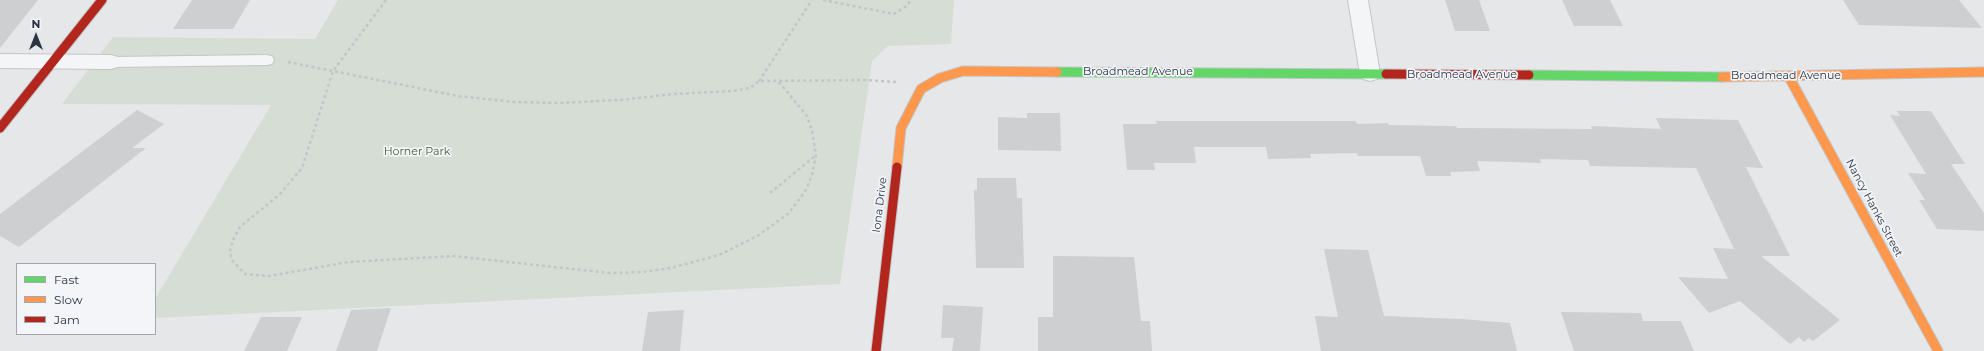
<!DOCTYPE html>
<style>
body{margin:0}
#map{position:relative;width:1984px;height:351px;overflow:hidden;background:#e5e7e9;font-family:Montserrat,sans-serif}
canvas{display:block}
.legend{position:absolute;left:16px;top:263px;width:140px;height:72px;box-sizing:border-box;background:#f3f5f8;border:1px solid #a3a8b0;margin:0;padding:5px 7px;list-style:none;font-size:12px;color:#2b3543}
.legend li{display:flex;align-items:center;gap:8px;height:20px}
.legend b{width:20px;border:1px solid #a3a8b0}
.north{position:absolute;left:16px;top:16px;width:40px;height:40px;-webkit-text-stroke:3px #f3f5f8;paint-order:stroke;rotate:0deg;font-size:11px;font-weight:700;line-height:16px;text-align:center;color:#2b3543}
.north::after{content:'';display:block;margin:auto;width:14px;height:18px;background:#2b3543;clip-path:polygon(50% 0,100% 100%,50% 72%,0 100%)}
</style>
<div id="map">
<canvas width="1984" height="351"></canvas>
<ul class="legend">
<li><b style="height:5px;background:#63d668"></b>Fast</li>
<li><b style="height:5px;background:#ff974d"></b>Slow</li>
<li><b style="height:5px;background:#b3261e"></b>Jam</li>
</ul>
<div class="north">N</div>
</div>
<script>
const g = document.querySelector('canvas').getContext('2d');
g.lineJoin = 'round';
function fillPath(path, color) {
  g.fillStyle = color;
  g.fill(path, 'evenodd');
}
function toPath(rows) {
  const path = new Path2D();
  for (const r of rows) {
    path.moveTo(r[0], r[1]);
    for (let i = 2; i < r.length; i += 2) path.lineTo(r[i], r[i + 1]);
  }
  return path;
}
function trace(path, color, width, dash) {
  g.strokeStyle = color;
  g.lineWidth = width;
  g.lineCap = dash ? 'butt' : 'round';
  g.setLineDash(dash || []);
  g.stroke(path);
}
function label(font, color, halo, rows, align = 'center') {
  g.font = font + ' Montserrat,sans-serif';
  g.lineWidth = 3.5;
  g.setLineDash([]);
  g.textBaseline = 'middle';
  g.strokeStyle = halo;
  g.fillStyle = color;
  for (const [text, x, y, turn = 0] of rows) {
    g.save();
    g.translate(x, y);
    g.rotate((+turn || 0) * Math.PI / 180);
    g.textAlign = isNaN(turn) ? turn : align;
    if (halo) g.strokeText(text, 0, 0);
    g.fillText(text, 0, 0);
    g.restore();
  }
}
fillPath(toPath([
 [338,0,954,0,951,44,888,46,872,61,840,284,155,318,155,299,271,105,62,104,113,37,315,39]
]), '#d6ddd5');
fillPath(toPath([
 [0,0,38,0,0,48],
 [192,0,250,0,233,29,173,29],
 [1445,0,1479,0,1490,31,1455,31],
 [1562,0,1610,0,1623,26,1574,26],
 [1843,0,1959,0,1982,28,1859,25],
 [137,110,164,124,132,148,146,148,19,247,0,236,0,214],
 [1897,111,1931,111,1965,164,1951,164,1984,213,1984,231,1937,229,1919,200,1925,200,1908,173,1926,174,1890,115,1900,116],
 [1027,113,1060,113,1061,151,998,150,998,117,1027,118],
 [1656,118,1738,120,1763,168,1746,167,1790,256,1761,256,1840,320,1813,341,1809,338,1804,342,1799,337,1790,344,1740,301,1709,313,1678,277,1728,279,1713,248,1734,249,1696,168,1590,166,1588,160,1540,159,1541,163,1477,161,1480,171,1450,172,1451,176,1426,176,1420,156,1358,156,1357,153,1310,154,1311,158,1268,159,1266,147,1194,147,1196,163,1154,163,1155,170,1127,170,1123,124,1157,124,1156,121,1356,121,1357,124,1388,123,1389,125,1456,126,1457,128,1592,129,1591,126,1661,129],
 [977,178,1016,178,1017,198,1022,198,1024,268,976,268,974,190,977,190],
 [1324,249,1368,250,1384,316,1462,319,1510,323,1517,351,1321,351,1315,316,1338,317],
 [1053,256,1134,257,1141,321,1150,321,1152,351,1038,351,1038,317,1053,317],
 [943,305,983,307,980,351,952,351,954,338,941,338],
 [391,308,377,351,336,351,351,310],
 [684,310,680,351,642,351,648,312],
 [1561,312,1641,313,1643,321,1681,321,1694,351,1574,351],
 [261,317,302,317,287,351,244,351]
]), '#cdcfd1');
const lane = toPath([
 [267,55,272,56,274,60,272,64,267,65,111,67,106,66,104,62,106,58,111,57,267,55]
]);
const street = toPath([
 [1348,0,1368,0,1380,74,1377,79,1370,81,1363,79,1360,74,1348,0],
 [0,54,111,55,118,57,121,62,118,67,111,69,0,68,0,54]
]);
const fast = toPath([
 [1057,72,1386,74],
 [1529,75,1722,77]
]);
const slow = toPath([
 [1722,77,1984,72],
 [1789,77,1938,351],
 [897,167,901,128,921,89,940,78,963,71,1057,72]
]);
const jam = toPath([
 [1386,74,1529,75],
 [0,128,102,0],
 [876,351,897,167]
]);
trace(lane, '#c3c5c7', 2);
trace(street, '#c3c5c7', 2);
trace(fast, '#c3c5c7', 11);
trace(slow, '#c3c5c7', 11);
trace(jam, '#c3c5c7', 11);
trace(toPath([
 [386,0,333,71,302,168,280,194,240,227,234,238,230,250,231,259,245,274,269,276,349,262,453,256,610,273,643,272,671,268,719,255,759,235,789,213,806,190,812,175,816,155,812,131,807,116,778,81],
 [823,0,894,14,908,5,910,0],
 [288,62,458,96,514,102,558,103,620,100,674,94,733,91,750,88,759,81,866,80,896,82],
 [759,81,812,0],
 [770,193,815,156]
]), '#c3c5c8', 2.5, [3, 3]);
fillPath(lane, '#f4f5f6');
fillPath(street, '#f4f5f6');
trace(fast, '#63d668', 9);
trace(slow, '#ff974d', 9);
trace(jam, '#b3261e', 9);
label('11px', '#2b3543', '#f3f5f8', [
 ["Broadmead Avenue",1138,72],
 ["Broadmead Avenue",1462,75],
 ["Broadmead Avenue",1786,76],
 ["Iona Drive",880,205,-83],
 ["Nancy Hanks Street",1874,208,62]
]);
label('11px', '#425e39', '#f3f5f8', [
 ["Horner Park",417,152]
]);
</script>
